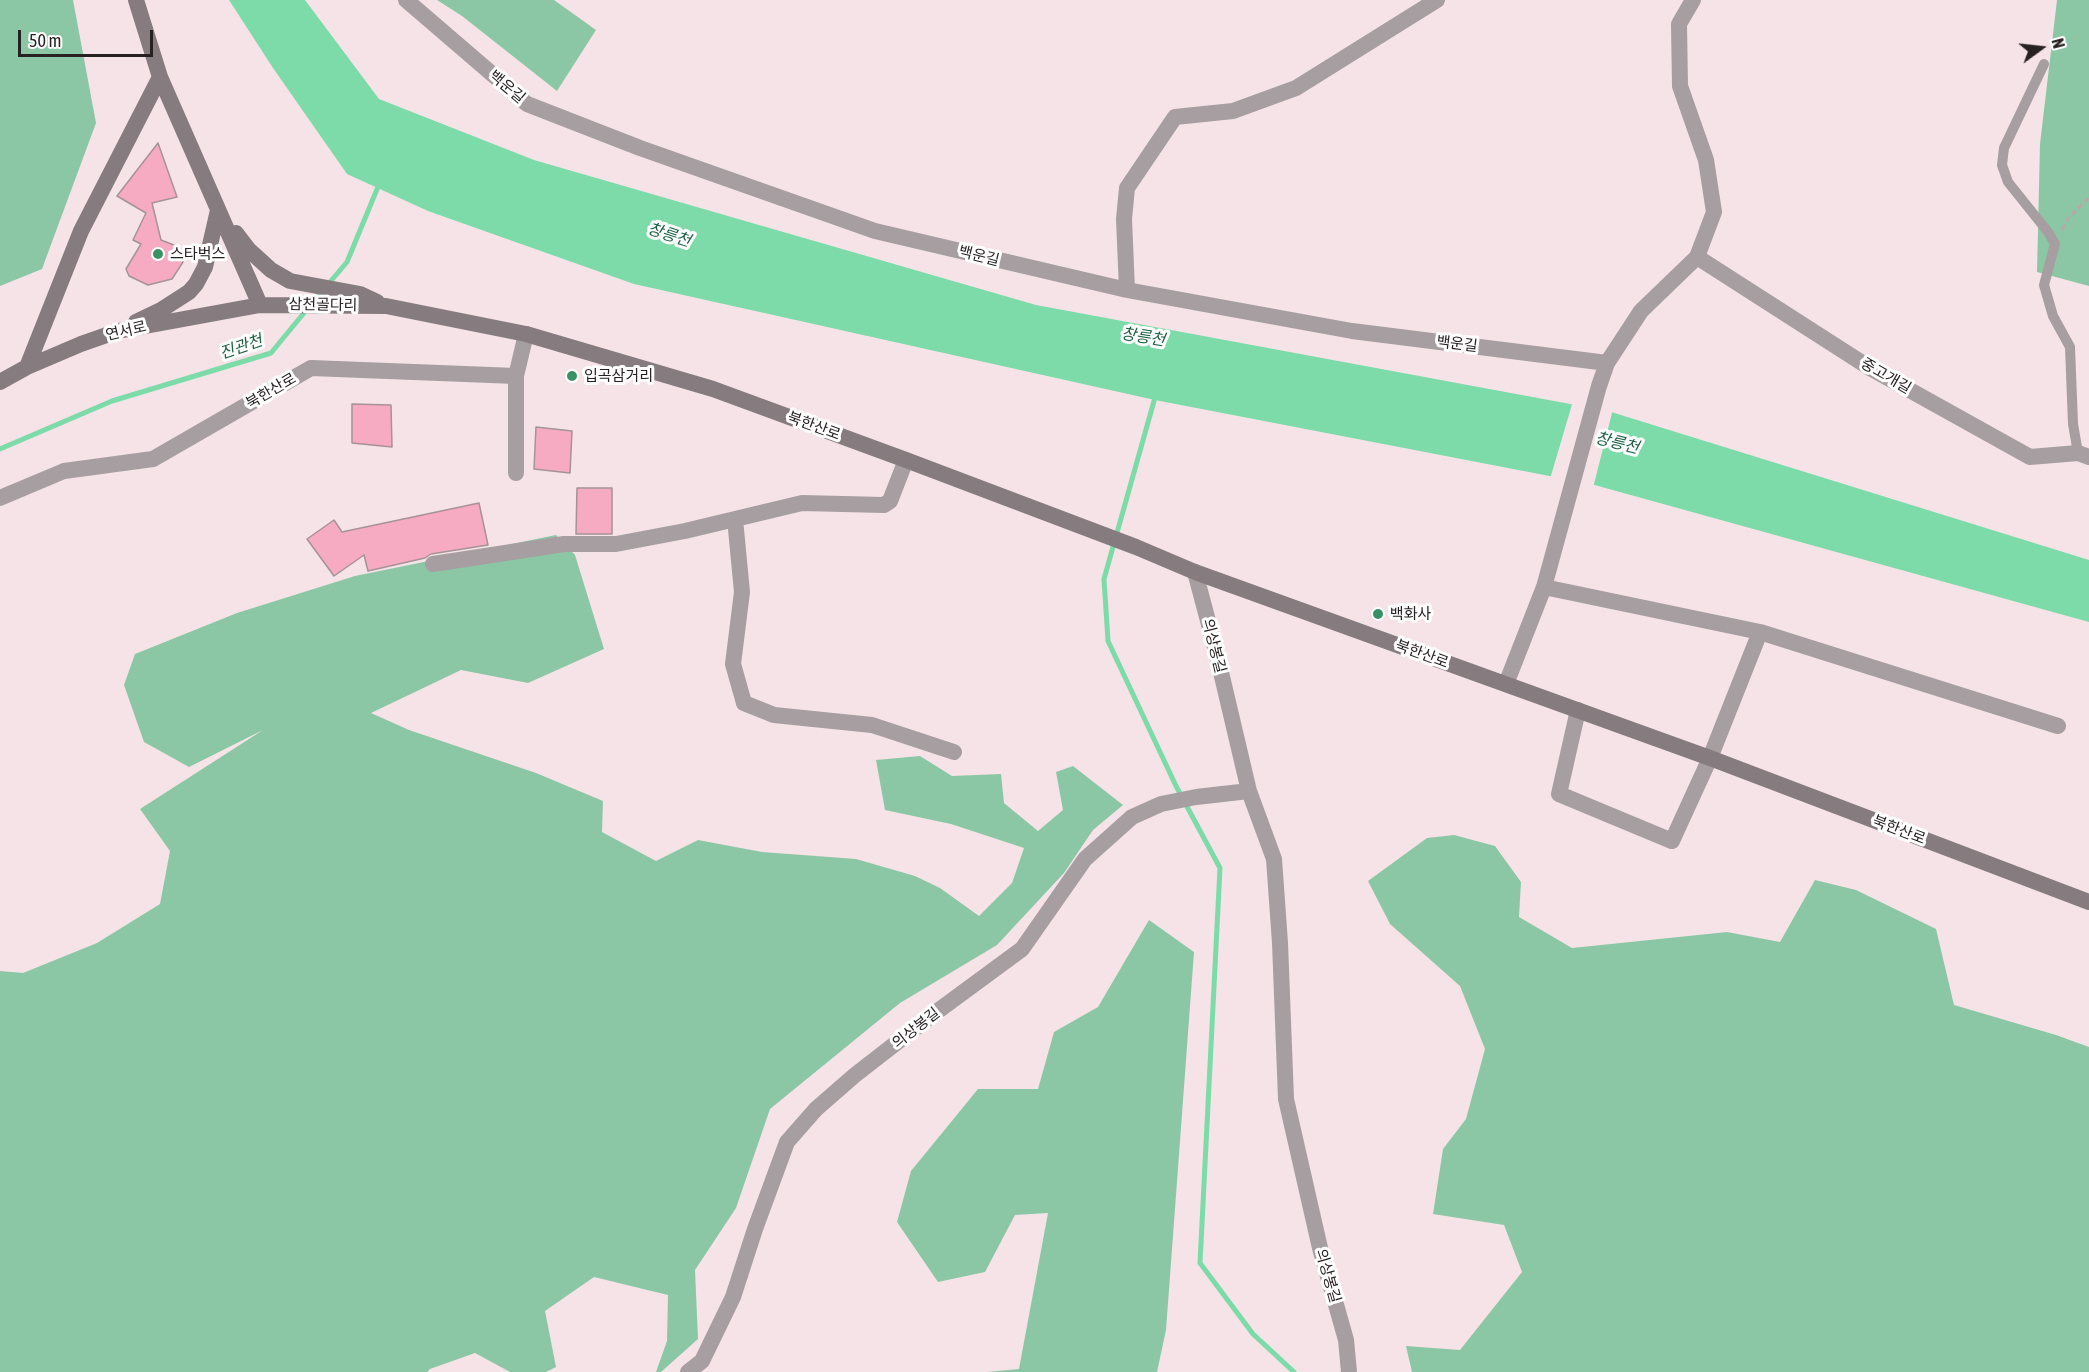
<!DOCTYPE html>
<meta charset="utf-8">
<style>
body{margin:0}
#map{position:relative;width:2089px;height:1372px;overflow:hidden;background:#f5e3e8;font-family:"Asap Condensed",sans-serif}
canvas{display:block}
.north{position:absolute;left:2011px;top:18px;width:60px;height:60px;-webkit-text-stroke:4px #fff;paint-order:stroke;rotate:75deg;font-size:16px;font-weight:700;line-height:24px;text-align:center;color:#272122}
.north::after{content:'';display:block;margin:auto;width:21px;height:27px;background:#272122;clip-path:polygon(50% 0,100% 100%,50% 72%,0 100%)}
.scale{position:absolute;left:18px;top:30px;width:135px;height:27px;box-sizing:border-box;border:3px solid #272122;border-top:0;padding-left:8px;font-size:18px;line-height:21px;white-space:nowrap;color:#272122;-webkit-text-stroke:4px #fff;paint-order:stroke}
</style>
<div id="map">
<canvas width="2089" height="1372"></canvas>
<div class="north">N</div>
<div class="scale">50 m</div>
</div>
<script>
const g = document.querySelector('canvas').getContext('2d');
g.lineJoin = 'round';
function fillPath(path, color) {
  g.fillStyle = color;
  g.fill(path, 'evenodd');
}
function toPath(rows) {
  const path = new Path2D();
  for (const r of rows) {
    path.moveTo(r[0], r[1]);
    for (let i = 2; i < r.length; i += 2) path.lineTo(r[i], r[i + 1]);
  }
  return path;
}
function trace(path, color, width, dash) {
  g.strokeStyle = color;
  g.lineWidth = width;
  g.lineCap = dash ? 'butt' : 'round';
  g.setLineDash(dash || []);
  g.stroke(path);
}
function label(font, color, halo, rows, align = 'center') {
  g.font = font + ' "Asap Condensed","Noto Sans KR",sans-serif';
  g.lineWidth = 6;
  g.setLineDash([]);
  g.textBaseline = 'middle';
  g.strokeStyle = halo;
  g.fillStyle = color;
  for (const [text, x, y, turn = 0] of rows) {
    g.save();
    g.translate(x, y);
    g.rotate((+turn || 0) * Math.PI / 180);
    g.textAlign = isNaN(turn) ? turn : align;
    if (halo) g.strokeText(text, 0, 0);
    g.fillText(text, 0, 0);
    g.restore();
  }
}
fillPath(toPath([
 [0,0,73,0,96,123,42,269,0,286],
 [437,0,554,0,596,30,557,91,462,16],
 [2057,0,2089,0,2089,286,2037,272,2040,144],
 [556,535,575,555,604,649,528,683,461,670,371,713,409,730,536,773,603,801,602,832,656,861,698,840,762,852,856,859,915,876,940,888,979,916,1012,883,1024,848,951,824,885,810,876,760,920,756,952,776,1001,774,1004,803,1038,831,1063,810,1056,772,1073,766,1123,805,1093,830,1064,873,997,945,900,1003,770,1109,736,1208,695,1270,698,1339,661,1372,656,1372,667,1341,668,1295,594,1277,545,1311,556,1367,546,1372,510,1372,475,1353,430,1369,427,1372,0,1372,0,971,23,973,97,943,160,904,170,851,140,809,263,730,189,767,144,742,124,685,135,654,237,613,355,576],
 [1454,835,1495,846,1521,882,1519,917,1572,948,1727,932,1780,942,1815,880,1856,890,1936,929,1954,1005,2056,1035,2089,1047,2089,1372,1412,1372,1406,1346,1460,1350,1522,1272,1504,1225,1433,1214,1443,1149,1466,1119,1485,1049,1460,986,1390,924,1368,881,1427,838],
 [1149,920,1194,952,1166,1330,1157,1372,987,1372,1019,1369,1048,1213,1015,1215,985,1272,938,1282,897,1222,911,1171,978,1089,1038,1089,1054,1032,1098,1007]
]), '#8cc7a5');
fillPath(toPath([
 [229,0,305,0,379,99,534,160,1036,305,1608,411,2089,560,2089,622,1591,484,1155,400,634,284,428,211,347,174,273,68]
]), '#7cdba8');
fillPath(toPath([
 [1573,401,1613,409,1593,488,1550,479]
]), '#f5e3e8');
trace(toPath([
 [314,301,347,262,380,182],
 [1156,394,1104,579,1108,641,1176,786,1220,868,1200,1263,1253,1334,1294,1372],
 [0,449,112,401,271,353,308,308]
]), '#7cdba8', 5);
const building = toPath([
 [158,143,177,197,152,203,161,240,179,247,183,262,172,279,148,285,129,276,126,269,141,244,133,240,146,213,117,196,158,143],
 [352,404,391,405,392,447,352,443,352,404],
 [536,427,572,431,570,473,534,469,536,427],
 [577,488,612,488,612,534,576,534,577,488],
 [479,503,488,545,431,554,425,558,368,571,364,555,334,576,307,539,334,520,342,532,479,503]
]);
fillPath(building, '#f7abc2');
trace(building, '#a59398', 1.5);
trace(toPath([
 [2062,230,2067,220,2089,197]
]), '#b6a8ab', 3, [6, 3]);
trace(toPath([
 [2044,64,2004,148,2002,165,2008,182,2048,232,2055,244,2044,285,2053,316,2070,347,2073,424,2078,453]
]), '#a69ea0', 10);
trace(toPath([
 [406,0,527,104,640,148,875,231,1127,290,1352,331,1607,363],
 [1697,257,1870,368,2030,457,2078,453,2089,457],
 [1127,290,1124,219,1127,188,1175,117,1233,111,1296,88,1437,0],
 [516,376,516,473],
 [0,498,64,471,153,459,311,368,516,376,526,334],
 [735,519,742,592,733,664,744,703,774,715,872,725,954,752],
 [433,564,564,544,616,544,685,531,802,503,884,505,890,501,906,460],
 [1195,572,1216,651,1249,791,1274,859,1280,943,1286,1099,1320,1248,1346,1340,1349,1372],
 [1544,587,1760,632,2058,726],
 [1506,684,1544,587,1599,386,1607,363,1641,311,1697,257,1714,212,1706,160,1680,86,1679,24,1693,0],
 [1578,710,1559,794,1672,841,1710,758,1760,632],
 [688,1372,702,1361,733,1297,755,1229,787,1142,816,1109,855,1075,931,1016,1022,949,1085,859,1132,817,1161,804,1196,797,1249,791]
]), '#a69ea0', 16);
trace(toPath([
 [136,0,160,77,260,305],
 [236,233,249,250,271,270,290,281,360,294,377,302],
 [136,322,161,310,189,292,196,284,205,267,218,210],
 [27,367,81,231,160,77],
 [0,382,27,367,81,344,118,331,260,305,386,306,526,334,713,389,906,460,1136,547,1195,572,1710,758,2089,902]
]), '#867b7e', 16);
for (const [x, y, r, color] of [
 [158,254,6,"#399166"],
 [572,376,6,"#399166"],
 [1378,614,6,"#399166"]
]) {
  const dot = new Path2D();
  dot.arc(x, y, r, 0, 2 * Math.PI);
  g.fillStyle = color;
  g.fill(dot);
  trace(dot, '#fff', 2);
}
label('15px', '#272122', '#fff', [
 ["백운길",507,87,40],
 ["백운길",979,256,14],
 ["삼천골다리",323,305,1],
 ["연서로",126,331,-13],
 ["백운길",1457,344,7],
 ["중고개길",1886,376,30],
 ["북한산로",271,391,-30],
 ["북한산로",814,426,20],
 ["의상봉길",1214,646,76],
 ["북한산로",1422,654,20],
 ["북한산로",1899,830,21],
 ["의상봉길",916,1028,-38],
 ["의상봉길",1328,1276,74]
]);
label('15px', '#272122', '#fff', [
 ["스타벅스",170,254],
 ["입곡삼거리",584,376],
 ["백화사",1390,614]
], 'left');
label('italic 16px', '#1b6141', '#fff', [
 ["창릉천",669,235,18],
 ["창릉천",1143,337,9],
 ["진관천",241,347,-19],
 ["창릉천",1617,443,14]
]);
</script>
